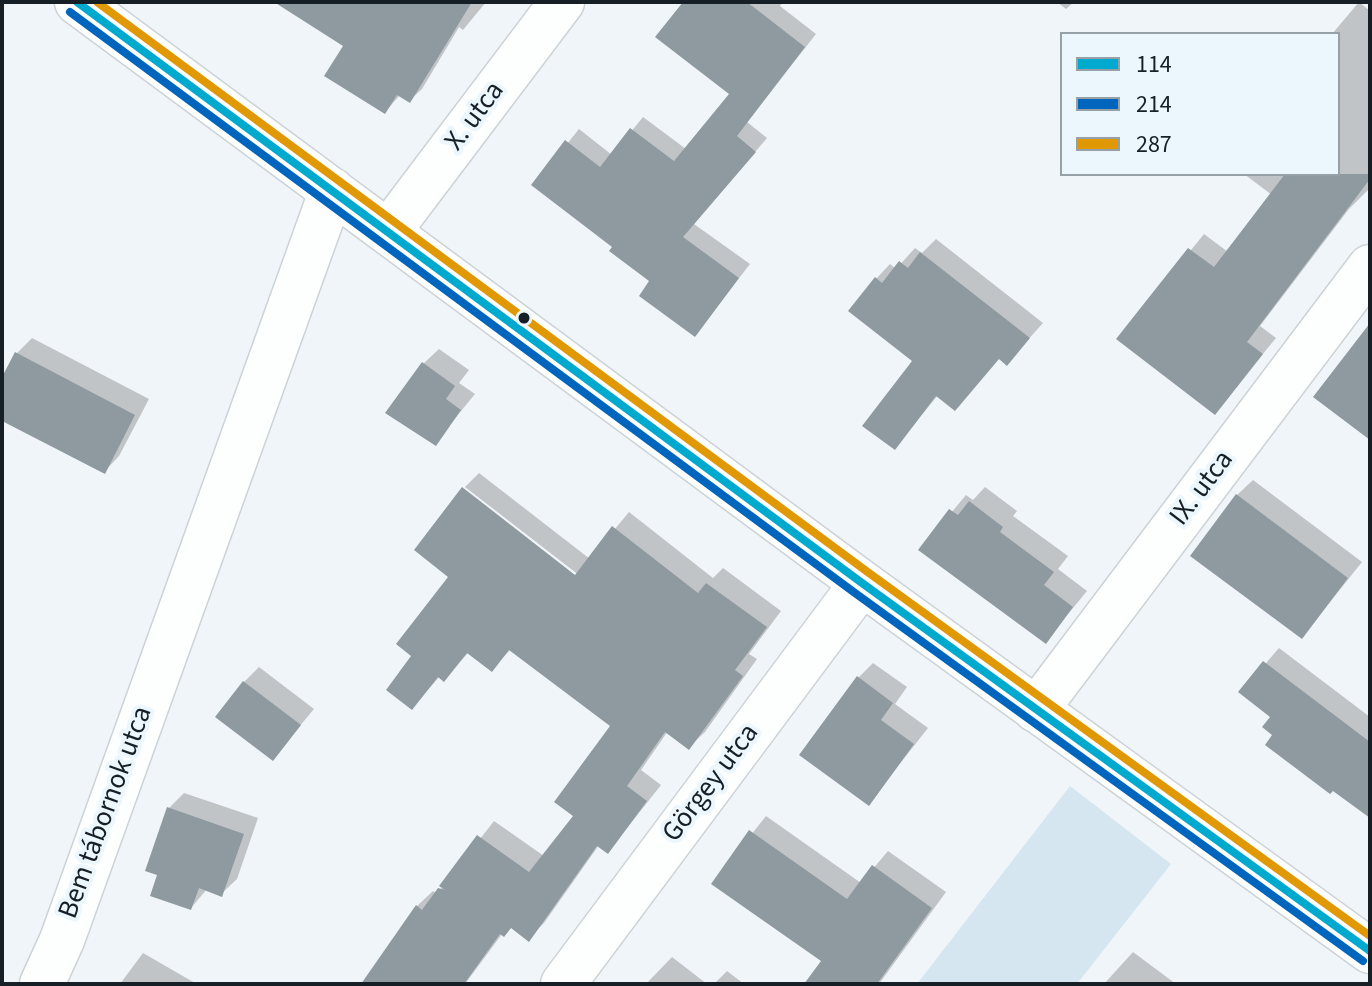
<!DOCTYPE html>
<meta charset="utf-8">
<style>
body{margin:0}
#map{position:relative;width:1372px;height:986px;overflow:hidden;background:#f0f5f9;font-family:"Source Sans 3",sans-serif}
canvas{display:block}
.frame{position:absolute;inset:0;border:4px solid #161f25;pointer-events:none}
.legend{position:absolute;left:1060px;top:32px;width:280px;height:144px;box-sizing:border-box;background:#ecf6fd;border:2px solid #96a0a7;margin:0;padding:10px 14px;list-style:none;font-size:24px;color:#161f25}
.legend li{display:flex;align-items:center;gap:16px;height:40px}
.legend b{width:40px;border:2px solid #96a0a7}
</style>
<div id="map">
<canvas width="1372" height="986"></canvas>
<div class="frame"></div>
<ul class="legend">
<li><b style="height:10px;background:#00a9ce"></b>114</li>
<li><b style="height:10px;background:#0065bd"></b>214</li>
<li><b style="height:10px;background:#e09804"></b>287</li>
</ul>
</div>
<script>
const g = document.querySelector('canvas').getContext('2d');
g.lineJoin = 'round';
function fillPath(path, color) {
  g.fillStyle = color;
  g.fill(path, 'evenodd');
}
function toPath(rows) {
  const path = new Path2D();
  for (const r of rows) {
    path.moveTo(r[0], r[1]);
    for (let i = 2; i < r.length; i += 2) path.lineTo(r[i], r[i + 1]);
  }
  return path;
}
function trace(path, color, width, dash) {
  g.strokeStyle = color;
  g.lineWidth = width;
  g.lineCap = dash ? 'butt' : 'round';
  g.setLineDash(dash || []);
  g.stroke(path);
}
function label(font, color, halo, rows, align = 'center') {
  g.font = font + ' "Source Sans 3",sans-serif';
  g.lineWidth = 8;
  g.setLineDash([]);
  g.textBaseline = 'middle';
  g.strokeStyle = halo;
  g.fillStyle = color;
  for (const [text, x, y, turn = 0] of rows) {
    g.save();
    g.translate(x, y);
    g.rotate((+turn || 0) * Math.PI / 180);
    g.textAlign = isNaN(turn) ? turn : align;
    if (halo) g.strokeText(text, 0, 0);
    g.fillText(text, 0, 0);
    g.restore();
  }
}
fillPath(toPath([
 [1070,786,1171,864,1077,984,917,984]
]), '#d5e6f1');
fillPath(toPath([
 [279,2,486,2,463,30,459,27,422,89,409,101,400,95,385,112,345,46],
 [686,2,783,2,780,6,816,34,747,122,767,138,694,224,750,264,695,335,652,281,615,246,534,185,579,129,612,155,643,117,686,149,732,94],
 [1057,2,1074,2,1066,9],
 [1359,2,1370,11,1370,188,1349,209,1260,326,1276,338,1215,412,1119,339,1204,234,1228,252,1272,195,1244,174,1338,174,1338,34,1332,34],
 [936,239,1043,323,1007,363,1000,357,955,409,938,395,895,448,915,361,876,279,890,264,896,269,915,248,922,253],
 [32,338,149,399,119,456,104,472,2,419,2,381,17,353],
 [439,349,469,370,459,383,475,394,435,443,423,364],
 [479,473,590,559,629,512,713,578,723,568,781,611,749,654,757,659,705,732,689,747,668,731,641,770,661,785,608,852,599,845,544,923,528,939,512,927,502,934,465,984,364,984,417,906,433,891,437,894,494,821,544,856,576,815,613,725,511,649,492,669,469,652,444,679,440,676,412,708,388,690,584,579,465,487],
 [1253,480,1362,562,1302,637,1237,495],
 [985,487,1017,511,1013,516,1068,556,1058,569,1087,591,1045,642,921,549,966,495,973,500],
 [1279,648,1370,717,1370,793,1275,735,1273,717,1241,692],
 [873,663,907,687,895,704,928,728,869,803,858,678],
 [259,667,314,709,273,758,244,682],
 [184,793,258,818,237,879,221,894,207,889,191,908,160,874,169,808],
 [766,816,861,883,888,851,946,892,879,984,806,984,823,961,713,883],
 [1133,952,1176,984,1104,984],
 [143,953,195,983,194,984,120,984],
 [672,957,707,984,646,984],
 [727,971,744,984,714,984]
]), '#0003');
fillPath(toPath([
 [274,2,472,2,410,103,397,95,385,114,324,76,343,46],
 [683,2,747,2,805,47,737,136,756,152,683,237,739,278,695,337,639,296,649,281,609,251,612,247,531,185,565,140,600,167,630,128,674,161,729,94,655,37],
 [1285,174,1370,174,1370,179,1247,342,1263,354,1215,415,1116,339,1188,248,1214,267],
 [920,252,1030,338,1007,366,999,359,955,411,936,396,895,450,862,426,912,361,848,311,875,277,882,283,899,261,908,268],
 [1370,323,1370,440,1313,397],
 [15,352,135,415,105,474,2,421,2,377],
 [422,362,455,386,446,399,461,410,436,446,385,413],
 [462,487,575,575,612,526,698,593,706,583,767,627,735,670,743,676,689,750,665,732,627,786,647,801,608,854,597,846,529,942,511,928,504,937,500,934,464,984,361,984,416,905,422,910,438,888,445,890,439,886,477,835,529,872,573,816,554,802,610,726,509,650,492,672,467,653,444,682,438,677,412,710,386,690,411,656,396,644,448,577,414,550],
 [1236,494,1348,578,1302,639,1190,556],
 [969,501,1003,527,1000,532,1054,572,1044,585,1073,607,1046,644,918,550,949,509,958,515],
 [1263,661,1370,742,1370,818,1333,791,1330,794,1265,745,1272,735,1262,727,1270,717,1238,692],
 [857,676,893,703,881,720,914,744,869,806,799,755],
 [243,681,301,725,273,761,215,717],
 [167,807,244,834,222,897,199,888,191,910,150,896,157,875,145,871],
 [749,830,847,899,872,865,932,908,877,984,804,984,821,961,711,884]
]), '#8f99a0');
const minor = toPath([
 [77,2,862,583,1370,951],
 [389,231,562,2],
 [1036,710,1370,267],
 [42,984,62,940,332,190],
 [563,984,862,583]
]);
trace(minor, '#ccd3d7', 47);
trace(minor, '#fdfefe', 44);
trace(toPath([
 [77,2,862,583,1370,951]
]), '#00a9ce', 8);
trace(toPath([
 [70,12,855,593,1363,961]
]), '#0065bd', 8);
trace(toPath([
 [97,2,869,573,1370,936]
]), '#e09804', 8);
for (const [x, y, r, color] of [
 [524,318,7,"#161f25"]
]) {
  const dot = new Path2D();
  dot.arc(x, y, r, 0, 2 * Math.PI);
  g.fillStyle = color;
  g.fill(dot);
  trace(dot, '#ecf6fd', 3);
}
label('28px', '#161f25', '#ecf6fd', [
 ["X. utca",476,117,-53],
 ["IX. utca",1203,489,-53],
 ["Görgey utca",712,784,-53],
 ["Bem tábornok utca",107,813,-70]
]);
</script>
